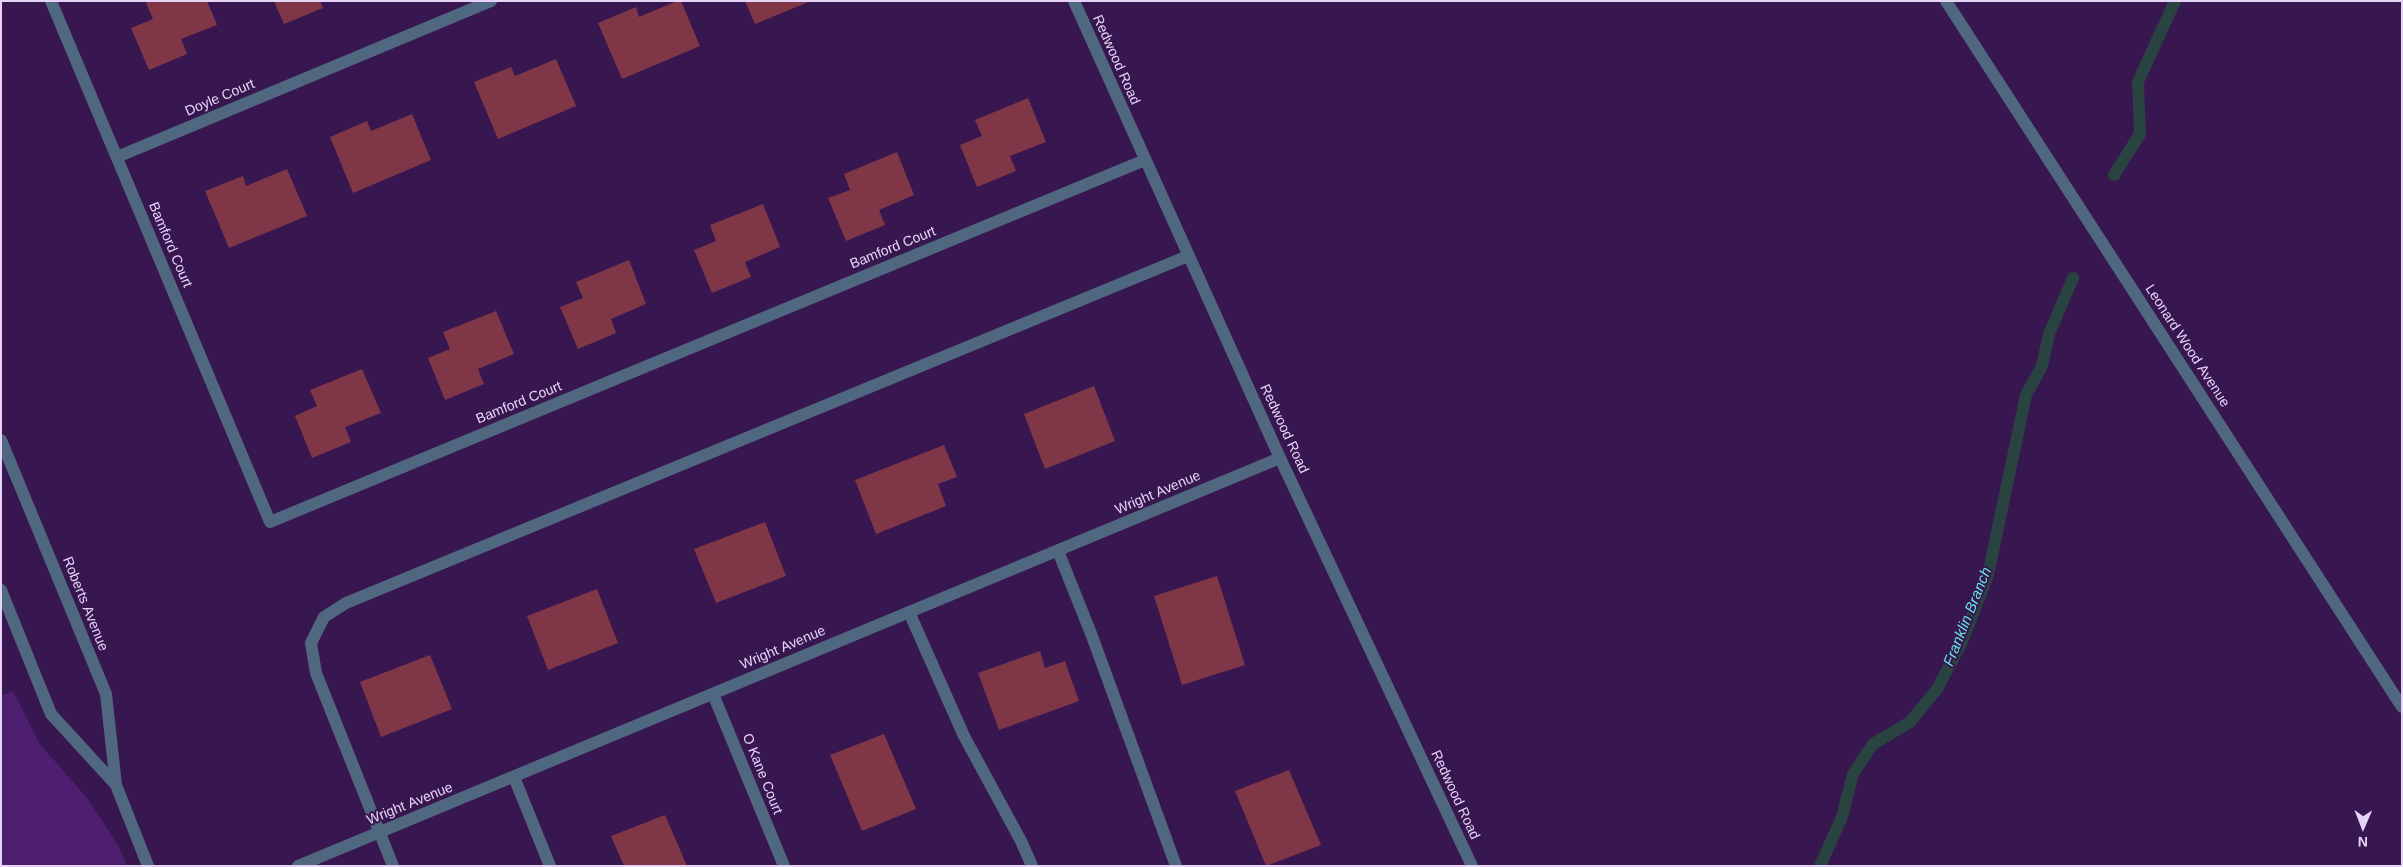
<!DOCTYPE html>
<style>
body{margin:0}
#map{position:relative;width:2403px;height:867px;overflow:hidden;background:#381750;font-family:Arial,sans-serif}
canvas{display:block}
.frame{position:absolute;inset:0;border:2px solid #e6d4f8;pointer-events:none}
.north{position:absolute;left:2338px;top:802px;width:50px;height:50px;-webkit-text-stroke:4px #381750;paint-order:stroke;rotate:181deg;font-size:14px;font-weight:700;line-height:20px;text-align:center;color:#e6d4f8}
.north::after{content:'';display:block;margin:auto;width:18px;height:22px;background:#e6d4f8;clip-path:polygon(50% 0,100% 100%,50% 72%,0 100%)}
</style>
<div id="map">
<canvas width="2403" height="867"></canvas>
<div class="frame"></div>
<div class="north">N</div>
</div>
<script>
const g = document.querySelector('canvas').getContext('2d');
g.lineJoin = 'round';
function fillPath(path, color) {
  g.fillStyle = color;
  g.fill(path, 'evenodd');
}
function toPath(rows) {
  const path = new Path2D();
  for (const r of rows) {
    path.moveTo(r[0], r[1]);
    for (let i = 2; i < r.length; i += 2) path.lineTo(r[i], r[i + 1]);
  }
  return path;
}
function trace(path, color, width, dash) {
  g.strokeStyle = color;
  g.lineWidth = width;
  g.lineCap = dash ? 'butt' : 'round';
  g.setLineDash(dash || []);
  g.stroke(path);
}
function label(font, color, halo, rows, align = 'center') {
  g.font = font + ' Arial,sans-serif';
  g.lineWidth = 4;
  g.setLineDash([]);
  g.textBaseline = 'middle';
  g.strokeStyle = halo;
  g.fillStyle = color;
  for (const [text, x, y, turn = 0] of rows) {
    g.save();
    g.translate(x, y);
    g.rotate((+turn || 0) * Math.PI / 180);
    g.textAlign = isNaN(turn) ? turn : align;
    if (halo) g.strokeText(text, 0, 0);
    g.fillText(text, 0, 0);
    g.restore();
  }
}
fillPath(toPath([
 [13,691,39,743,88,799,119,847,127,866,1,866,1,696]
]), '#4e1f70');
trace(toPath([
 [2114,175,2140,134,2138,82,2175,1],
 [1820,866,1842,817,1853,774,1873,744,1910,722,1937,689,1961,644,1988,575,2026,395,2042,366,2049,334,2073,278]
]), '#284340', 12);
fillPath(toPath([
 [149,1,207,1,217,25,181,39,187,54,149,70,131,28,153,19,146,3],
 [274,1,320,1,323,8,284,24],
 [677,1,681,1,700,46,622,79,598,23,636,7,639,17],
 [745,1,811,1,755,24],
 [556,59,576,106,498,139,474,82,511,67,515,76],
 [1028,98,1046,142,1010,156,1016,171,977,187,960,145,982,136,975,120],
 [412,114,431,160,353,193,330,137,367,121,371,131],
 [897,152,914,195,879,210,885,225,846,241,828,198,850,190,844,174],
 [287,169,307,216,229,248,205,191,243,176,246,186],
 [763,204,780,247,745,262,751,277,712,293,694,250,716,241,710,225],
 [629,260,646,304,611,319,616,333,578,349,560,307,583,298,576,282],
 [496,311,514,354,478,369,484,384,445,400,428,358,450,349,443,332],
 [362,369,381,413,345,427,351,442,312,458,295,416,317,406,310,390],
 [1094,386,1115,441,1045,469,1024,414],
 [944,445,957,477,938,484,946,506,876,534,855,480],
 [765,522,786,576,716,603,694,549],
 [1217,576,1245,665,1182,685,1154,596],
 [597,589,618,643,548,670,527,616],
 [1040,651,1045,668,1065,661,1079,701,999,730,978,673],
 [430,655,452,709,381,737,360,682],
 [884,734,916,809,862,831,830,755],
 [1289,770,1321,845,1266,866,1235,791],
 [665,815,687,866,624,866,611,836]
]), '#7f3647');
trace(toPath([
 [1058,551,1092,636,1176,866],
 [909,612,964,736,1021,841,1032,866],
 [514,777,550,866],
 [393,866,316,673,311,643,324,617,346,603,1188,256]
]), '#50687f', 12);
trace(toPath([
 [51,1,270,522,1145,160],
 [1074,1,1280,458,1472,866],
 [1946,1,2402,707],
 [117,157,491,1],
 [1,440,106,694,116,785,148,866],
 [1,590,51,714,116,785],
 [713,694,784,866],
 [298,866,1280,458]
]), '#50687f', 12);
label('14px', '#e6d4f8', '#381750', [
 ["Redwood Road",1116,60,66],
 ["Doyle Court",220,98,-23],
 ["Bamford Court",170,245,67],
 ["Bamford Court",893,248,-22],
 ["Leonard Wood Avenue",2187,346,57],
 ["Bamford Court",519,403,-22],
 ["Redwood Road",1284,429,65],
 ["Wright Avenue",1158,493,-23],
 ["Roberts Avenue",85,604,68],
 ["Wright Avenue",783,648,-23],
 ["O Kane Court",762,774,68],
 ["Redwood Road",1455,795,65],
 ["Wright Avenue",410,804,-22]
]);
label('italic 15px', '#62e7dc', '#381750', [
 ["Franklin Branch",1968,617,-68]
]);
</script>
